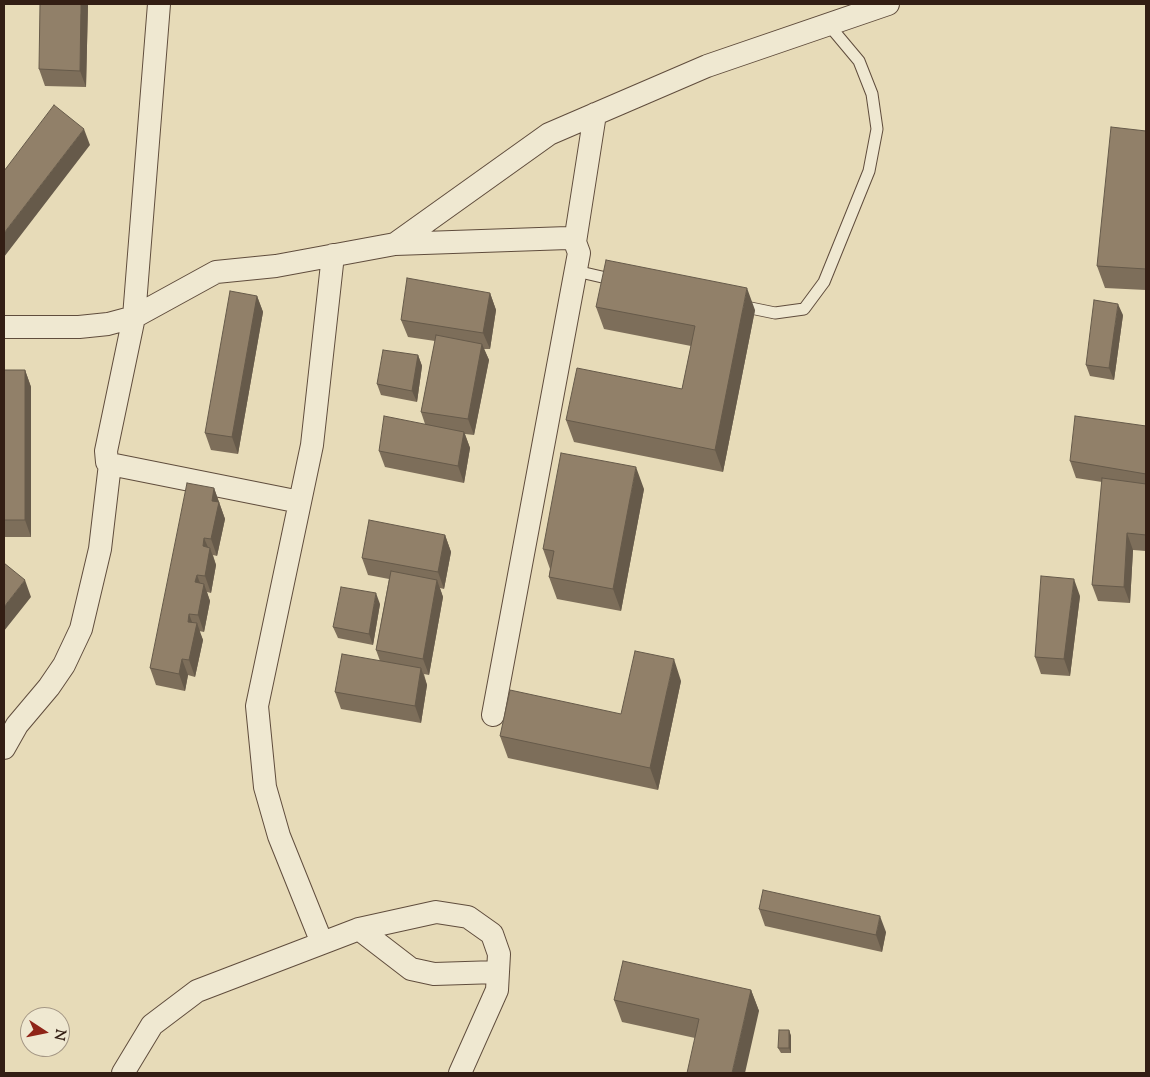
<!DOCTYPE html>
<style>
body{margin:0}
#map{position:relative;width:1150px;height:1077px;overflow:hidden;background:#e7dbb8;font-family:"Sorts Mill Goudy",serif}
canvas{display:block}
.frame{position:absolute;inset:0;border:5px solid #331e14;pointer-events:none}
.north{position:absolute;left:20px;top:1007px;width:50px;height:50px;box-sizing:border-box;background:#efe8d1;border:1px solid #a49785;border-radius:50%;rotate:101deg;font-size:14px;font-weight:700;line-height:20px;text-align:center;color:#331e14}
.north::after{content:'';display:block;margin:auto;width:18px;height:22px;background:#8f2418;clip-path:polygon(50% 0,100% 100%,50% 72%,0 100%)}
</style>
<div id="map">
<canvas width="1150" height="1077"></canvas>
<div class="frame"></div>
<div class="north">N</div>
</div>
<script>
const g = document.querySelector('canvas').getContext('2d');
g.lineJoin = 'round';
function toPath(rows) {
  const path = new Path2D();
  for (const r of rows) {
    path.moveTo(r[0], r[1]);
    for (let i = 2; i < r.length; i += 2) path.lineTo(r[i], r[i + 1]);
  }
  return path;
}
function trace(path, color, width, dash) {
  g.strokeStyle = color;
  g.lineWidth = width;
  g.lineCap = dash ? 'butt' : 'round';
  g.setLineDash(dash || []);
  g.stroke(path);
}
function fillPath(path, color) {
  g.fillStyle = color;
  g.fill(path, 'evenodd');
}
const service = toPath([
 [576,271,615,280],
 [741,306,775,313,804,309,824,282,869,171,877,129,872,94,859,61,828,24]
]);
const minor = toPath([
 [159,4,134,317,106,451,107,462,110,464,300,502],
 [575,242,595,114],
 [395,244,549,134,707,66,888,4],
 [4,327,79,327,108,324,134,317,216,272,276,266,395,244,568,238,575,242,579,253,493,715],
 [4,748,17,725,49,687,64,665,81,629,100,549,110,464],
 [359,929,411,969,434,974,497,972],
 [322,943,279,836,265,787,257,706,312,445,333,255],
 [123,1073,152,1025,197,991,359,929,436,912,468,917,492,934,499,954,497,990,460,1073]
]);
trace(service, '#604d3d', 13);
trace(minor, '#604d3d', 24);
trace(service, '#efe8d1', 11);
trace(minor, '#efe8d1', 22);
fillPath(toPath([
 [88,4,86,87,45,86,39,69],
 [1146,131,1146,290,1105,288,1097,266],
 [490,293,496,310,490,349,484,349,489,360,474,435,465,434,470,448,464,483,385,467,379,451,425,424,421,412,435,341,408,337,401,320],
 [257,296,263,312,238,454,211,450,205,433],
 [596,307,755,310,723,472,574,442,566,420,682,389,691,346,604,329],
 [1123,315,1114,380,1090,376,1086,365],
 [418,355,422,366,417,402,381,395,377,384],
 [4,370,25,370,31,387,31,537,4,537],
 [1146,426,1146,551,1133,550,1130,603,1098,601,1092,585,1102,482,1076,478,1070,461],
 [214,488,225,519,217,556,213,555,216,565,211,593,207,592,210,601,204,632,199,631,203,640,195,677,188,675,185,691,156,685,150,668],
 [644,489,621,611,557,599,549,577,550,569,543,549],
 [445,535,451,552,444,589,440,588,443,597,429,675,424,674,427,685,421,723,341,709,335,692,380,661,376,650,389,579,368,575,362,558],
 [1080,596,1070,676,1041,674,1035,657],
 [380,604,373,645,338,638,333,627],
 [681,681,658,790,508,758,500,736,621,714],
 [759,909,886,932,882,952,765,926],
 [751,990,759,1011,695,1038,622,1022,614,1000],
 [789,1030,791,1036,791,1053,781,1053,778,1048]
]), '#7d6e5a');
fillPath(toPath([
 [81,4,88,4,86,87,80,71],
 [84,129,90,145,4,257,4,233],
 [747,288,755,310,723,472,715,450],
 [490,293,496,310,490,349,483,333],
 [257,296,263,312,238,454,232,437],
 [1118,304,1123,315,1114,380,1109,368],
 [482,344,489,360,474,435,468,419],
 [418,355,422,366,417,402,412,391],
 [25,370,31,387,31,537,25,520],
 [464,432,470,448,464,483,458,466],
 [636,467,644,489,621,611,613,589],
 [214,488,225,519,217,556,211,539,212,501],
 [1127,533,1133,550,1130,603,1124,587],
 [445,535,451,552,444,589,438,572],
 [204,538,210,552,210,548,216,565,211,593,205,576,203,546],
 [197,575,203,591,204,584,210,601,204,632,198,615,195,582],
 [1074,579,1080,596,1070,676,1064,659],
 [25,580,31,597,4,631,4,607],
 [437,580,443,597,429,675,423,659],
 [376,593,380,604,373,645,369,634],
 [189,614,195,630,197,623,203,640,195,677,189,660,188,622],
 [182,659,188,675,185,691,179,674],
 [674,659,681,681,658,790,650,768],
 [421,668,427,685,421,723,415,706],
 [880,916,886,932,882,952,876,935],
 [751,990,759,1011,745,1073,732,1073],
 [789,1030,791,1036,791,1053,789,1048]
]), '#665a4a');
const building = toPath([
 [40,4,81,4,80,71,39,69,40,4],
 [54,105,84,129,4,233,4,171,54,105],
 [1111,127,1146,131,1146,269,1097,266,1111,127],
 [606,260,747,288,715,450,566,420,577,368,682,389,695,326,596,307,606,260],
 [407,278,490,293,483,333,401,320,407,278],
 [230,291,257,296,232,437,205,433,230,291],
 [1094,300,1118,304,1109,368,1086,365,1094,300],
 [436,335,482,344,468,419,421,412,436,335],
 [383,350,418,355,412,391,377,384,383,350],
 [4,370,25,370,25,520,4,520,4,370],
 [384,416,464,432,458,466,379,451,384,416],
 [1075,416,1146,426,1146,474,1070,461,1075,416],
 [561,453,636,467,613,589,549,577,554,551,543,549,561,453],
 [1102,478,1146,484,1146,535,1127,533,1124,587,1092,585,1102,478],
 [187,483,214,488,212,501,219,502,211,539,204,538,203,546,210,548,205,576,197,575,195,582,204,584,198,615,189,614,188,622,197,623,189,660,182,659,179,674,150,668,187,483],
 [369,520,445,535,438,572,362,558,369,520],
 [4,563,25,580,4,607,4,563],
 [391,571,437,580,423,659,376,650,391,571],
 [1041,576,1074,579,1064,659,1035,657,1041,576],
 [341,587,376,593,369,634,333,627,341,587],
 [635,651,674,659,650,768,500,736,510,690,621,714,635,651],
 [342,654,421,668,415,706,335,692,342,654],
 [763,890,880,916,876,935,759,909,763,890],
 [623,961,751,990,732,1073,687,1073,699,1019,614,1000,623,961],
 [779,1030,789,1030,789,1048,778,1048,779,1030]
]);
fillPath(building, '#918069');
trace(building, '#665a4a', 1);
</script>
